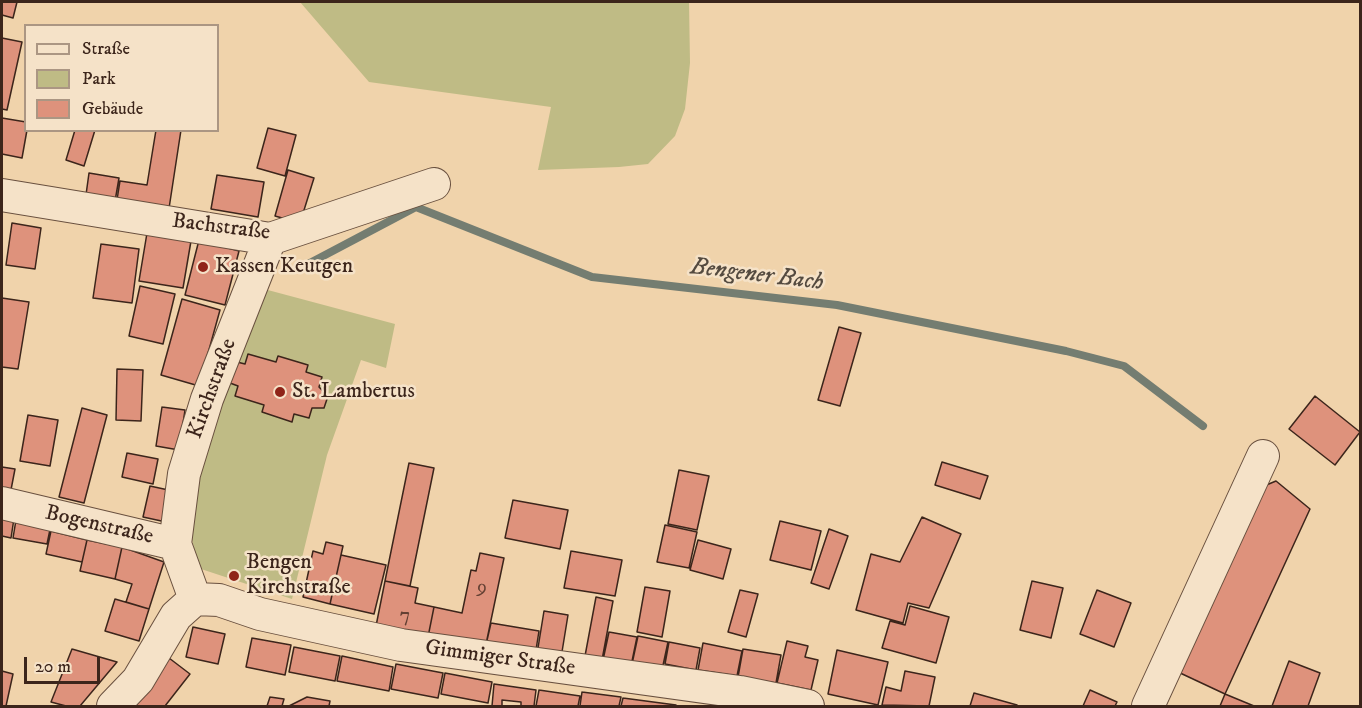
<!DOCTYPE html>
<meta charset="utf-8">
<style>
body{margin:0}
#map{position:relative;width:1362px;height:708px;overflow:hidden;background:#f0d3ab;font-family:"IM FELL DW Pica",serif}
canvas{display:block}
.frame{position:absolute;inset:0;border:3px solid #3c251b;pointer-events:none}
.legend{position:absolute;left:24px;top:24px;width:195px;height:108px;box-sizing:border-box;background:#f5e2c8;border:2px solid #ab9683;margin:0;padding:8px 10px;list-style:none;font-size:18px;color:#3c251b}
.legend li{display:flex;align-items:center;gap:12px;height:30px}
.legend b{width:30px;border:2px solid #ab9683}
.scale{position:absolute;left:24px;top:657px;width:76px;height:27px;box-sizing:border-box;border:3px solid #3c251b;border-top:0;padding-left:8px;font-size:18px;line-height:21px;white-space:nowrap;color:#3c251b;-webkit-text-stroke:4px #f5e2c8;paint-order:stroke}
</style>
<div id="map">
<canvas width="1362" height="708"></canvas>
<div class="frame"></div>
<ul class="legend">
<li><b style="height:8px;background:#f5e2c8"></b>Straße</li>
<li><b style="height:16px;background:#bfbb85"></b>Park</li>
<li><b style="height:16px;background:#de927c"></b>Gebäude</li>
</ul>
<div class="scale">20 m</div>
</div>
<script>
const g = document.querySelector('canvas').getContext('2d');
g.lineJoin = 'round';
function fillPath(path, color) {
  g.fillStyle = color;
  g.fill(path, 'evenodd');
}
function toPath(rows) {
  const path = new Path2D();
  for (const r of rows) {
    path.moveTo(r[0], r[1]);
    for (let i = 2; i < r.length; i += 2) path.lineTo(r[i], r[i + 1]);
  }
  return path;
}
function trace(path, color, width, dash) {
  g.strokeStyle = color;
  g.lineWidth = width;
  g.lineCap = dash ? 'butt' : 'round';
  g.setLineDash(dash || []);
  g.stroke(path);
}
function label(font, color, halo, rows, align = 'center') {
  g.font = font + ' "IM FELL DW Pica",serif';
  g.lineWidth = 5;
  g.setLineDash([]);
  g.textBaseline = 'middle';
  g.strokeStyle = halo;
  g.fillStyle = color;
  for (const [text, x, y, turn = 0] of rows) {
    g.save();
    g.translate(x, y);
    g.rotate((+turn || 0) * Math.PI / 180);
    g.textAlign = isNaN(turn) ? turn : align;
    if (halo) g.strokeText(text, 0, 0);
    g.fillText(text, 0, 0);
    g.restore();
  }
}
fillPath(toPath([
 [300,2,689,2,690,63,685,109,675,136,648,164,619,167,538,170,551,107,369,82],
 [264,289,395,324,386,368,361,360,327,455,292,599,198,568,191,534,198,464]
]), '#bfbb85');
trace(toPath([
 [308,264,416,207,592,277,837,305,1066,351,1124,366,1203,426]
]), '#747d71', 8);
const building = toPath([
 [2,2,17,2,13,18,2,15,2,2],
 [2,38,22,42,7,110,2,109,2,38],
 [2,118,26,122,26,130,27,130,22,158,2,154,2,118],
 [268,128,296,135,285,176,257,168,268,128],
 [75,130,95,130,84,166,66,160,75,130],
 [156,130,181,130,168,215,116,206,120,181,147,185,156,130],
 [288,170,314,178,300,223,275,216,288,170],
 [89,173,119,178,114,207,85,202,89,173],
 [217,175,264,182,258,217,211,209,217,175],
 [12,223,41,228,35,269,6,265,12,223],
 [147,233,191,241,183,288,139,281,147,233],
 [199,240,239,251,225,305,185,295,199,240],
 [101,244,139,249,132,303,93,298,101,244],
 [140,286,175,294,163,344,129,336,140,286],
 [2,298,29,302,18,369,2,367,2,298],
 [182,299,220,310,199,386,161,375,182,299],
 [839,327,861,333,840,406,818,400,839,327],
 [248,354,276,362,278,356,308,365,306,372,322,377,319,387,328,396,324,408,312,408,309,418,294,414,292,422,262,412,264,405,235,396,238,386,230,383,237,362,245,364,248,354],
 [117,369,143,370,141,421,116,420,117,369],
 [1315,396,1360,432,1335,465,1289,429,1315,396],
 [162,407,185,410,179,450,156,446,162,407],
 [82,408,107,415,84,503,59,497,82,408],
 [28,415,58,420,50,466,20,461,28,415],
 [127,453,158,459,153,484,122,477,127,453],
 [942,462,988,476,980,499,935,485,942,462],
 [409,463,434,468,410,586,385,581,409,463],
 [2,467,15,469,10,495,2,493,2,467],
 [679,470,709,476,697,530,668,524,679,470],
 [1276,481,1310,509,1225,694,1178,672,1264,486,1276,481],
 [150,486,173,491,166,522,143,517,150,486],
 [513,500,568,510,560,549,505,538,513,500],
 [2,511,15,512,11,538,2,536,2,511],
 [17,514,52,520,47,544,13,538,17,514],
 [922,517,961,534,929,608,908,603,903,623,856,610,871,554,900,562,922,517],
 [780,521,821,531,811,570,770,560,780,521],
 [665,525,697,532,689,568,657,562,665,525],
 [829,529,848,536,829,589,811,583,829,529],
 [51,531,87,540,82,562,46,554,51,531],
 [87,540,122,547,115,579,80,571,87,540],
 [698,540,731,549,723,579,690,570,698,540],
 [326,542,343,546,330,604,303,597,313,551,323,554,326,542],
 [122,547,164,562,149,609,126,602,132,584,115,579,122,547],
 [571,551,622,560,615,596,564,588,571,551],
 [480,553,504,558,485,649,428,637,434,607,462,613,471,570,476,571,480,553],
 [341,555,386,565,374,614,330,604,341,555],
 [385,581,418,588,415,603,434,607,428,637,376,626,385,581],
 [1032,581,1063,588,1051,638,1020,630,1032,581],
 [645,587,670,591,662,637,637,632,645,587],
 [740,590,758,594,746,637,728,632,740,590],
 [1097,590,1131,603,1114,647,1080,634,1097,590],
 [596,597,613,601,602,660,585,656,596,597],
 [115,599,149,609,139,641,105,631,115,599],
 [910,606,949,617,936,663,882,648,890,621,905,625,910,606],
 [544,611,568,615,561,658,537,654,544,611],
 [491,623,539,631,535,656,485,649,491,623],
 [193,627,225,634,218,664,186,657,193,627],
 [609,632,637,637,631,666,603,660,609,632],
 [638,636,668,642,662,670,632,664,638,636],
 [252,638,291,645,285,675,246,667,252,638],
 [787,641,808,646,805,657,818,660,811,690,777,683,787,641],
 [669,642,700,648,696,670,665,664,669,642],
 [703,643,742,651,737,676,698,670,703,643],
 [294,647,340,656,335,681,289,672,294,647],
 [72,649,117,662,80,706,66,706,51,702,72,649],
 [743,649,781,655,776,683,738,677,743,649],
 [837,650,888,662,878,705,828,694,837,650],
 [342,656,393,667,389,691,337,681,342,656],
 [169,658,190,674,165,706,132,706,169,658],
 [1289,661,1320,673,1308,706,1272,706,1289,661],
 [396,664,443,673,438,698,391,689,396,664],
 [2,671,13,674,6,706,2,706,2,671],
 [905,671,935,677,929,706,882,705,886,687,901,691,905,671],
 [445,673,492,682,488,703,441,694,445,673],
 [494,684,536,690,534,706,521,706,521,702,502,700,502,706,492,706,494,684],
 [539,690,580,696,578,706,536,706,539,690],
 [1090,690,1117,702,1115,706,1083,706,1090,690],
 [582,692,621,697,619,706,580,706,582,692],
 [974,693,1017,705,1016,706,970,706,974,693],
 [1225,694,1254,706,1220,706,1225,694],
 [270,697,284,699,282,706,267,706,270,697],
 [307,697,330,701,329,706,289,706,307,697],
 [623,698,676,705,676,706,621,706,623,698]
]);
fillPath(building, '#de927c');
trace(building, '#3c251b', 1.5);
const minor = toPath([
 [2,195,270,239,434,184],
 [2,503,175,544,195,599],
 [175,544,184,474,207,399,270,239],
 [195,599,219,600,260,614,401,645,740,692,808,706],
 [113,706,138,680,176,616,195,599],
 [1148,706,1263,456]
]);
trace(minor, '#69503f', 34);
trace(minor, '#f5e2c8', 32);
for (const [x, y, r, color] of [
 [203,267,6,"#8f2418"],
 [280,392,6,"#8f2418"],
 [234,576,6,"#8f2418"]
]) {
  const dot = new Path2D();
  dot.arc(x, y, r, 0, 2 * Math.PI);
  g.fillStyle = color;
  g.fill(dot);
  trace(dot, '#f5e2c8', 2);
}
label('20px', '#644033', null, [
 ["9",482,589],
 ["7",405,617]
]);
label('22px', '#3c251b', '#f5e2c8', [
 ["Bachstraße",221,228,7],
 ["Kirchstraße",213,389,-70],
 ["Bogenstraße",99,526,13],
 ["Gimmiger Straße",500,659,8]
]);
label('22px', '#3c251b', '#f5e2c8', [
 ["Kassen Keutgen",215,267],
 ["St. Lambertus",292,392],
 ["Bengen",246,563],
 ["Kirchstraße",246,588]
], 'left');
label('italic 24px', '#544a3f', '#f5e2c8', [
 ["Bengener Bach",757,276,7]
]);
</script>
